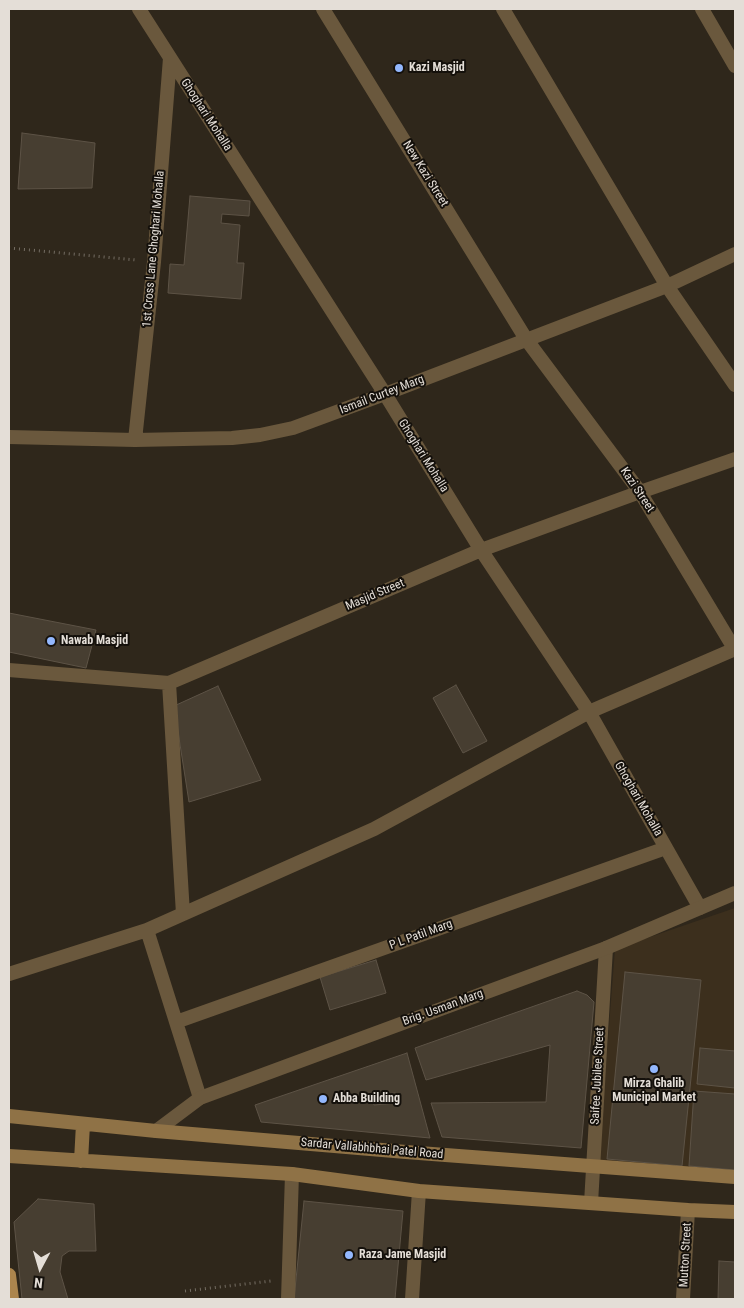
<!DOCTYPE html>
<style>
body{margin:0}
#map{position:relative;width:744px;height:1308px;overflow:hidden;background:#2f271b;font-family:"Roboto Condensed",sans-serif}
canvas{display:block}
.frame{position:absolute;inset:0;border:10px solid #e4ded7;pointer-events:none}
.north{position:absolute;left:15px;top:1243px;width:50px;height:50px;-webkit-text-stroke:4px #14100b;paint-order:stroke;rotate:186deg;font-size:14px;font-weight:700;line-height:20px;text-align:center;color:#e4ded7}
.north::after{content:'';display:block;margin:auto;width:18px;height:22px;background:#e4ded7;clip-path:polygon(50% 0,100% 100%,50% 72%,0 100%)}
</style>
<div id="map">
<canvas width="744" height="1308"></canvas>
<div class="frame"></div>
<div class="north">N</div>
</div>
<script>
const g = document.querySelector('canvas').getContext('2d');
g.lineJoin = 'round';
function fillPath(path, color) {
  g.fillStyle = color;
  g.fill(path, 'evenodd');
}
function toPath(rows) {
  const path = new Path2D();
  for (const r of rows) {
    path.moveTo(r[0], r[1]);
    for (let i = 2; i < r.length; i += 2) path.lineTo(r[i], r[i + 1]);
  }
  return path;
}
function trace(path, color, width, dash) {
  g.strokeStyle = color;
  g.lineWidth = width;
  g.lineCap = dash ? 'butt' : 'round';
  g.setLineDash(dash || []);
  g.stroke(path);
}
function label(font, color, halo, rows, align = 'center') {
  g.font = font + ' "Roboto Condensed",sans-serif';
  g.lineWidth = 4;
  g.setLineDash([]);
  g.textBaseline = 'middle';
  g.strokeStyle = halo;
  g.fillStyle = color;
  for (const [text, x, y, turn = 0] of rows) {
    g.save();
    g.translate(x, y);
    g.rotate((+turn || 0) * Math.PI / 180);
    g.textAlign = isNaN(turn) ? turn : align;
    if (halo) g.strokeText(text, 0, 0);
    g.fillText(text, 0, 0);
    g.restore();
  }
}
fillPath(toPath([
 [735,908,735,1180,598,1169,615,949]
]), '#3c2f1d');
const building = toPath([
 [22,133,95,143,92,188,18,189,22,133],
 [190,196,250,201,249,216,222,214,221,223,240,225,237,263,244,263,241,299,168,293,170,264,184,265,190,196],
 [9,613,96,630,86,668,9,652,9,613],
 [456,685,487,741,463,753,433,698,456,685],
 [218,686,261,780,189,802,174,706,218,686],
 [376,960,386,993,330,1010,320,977,376,960],
 [625,972,701,980,682,1166,607,1159,625,972],
 [577,991,587,995,594,1002,581,1148,442,1137,431,1103,546,1102,550,1045,426,1080,415,1048,577,991],
 [700,1048,735,1051,735,1088,697,1084,700,1048],
 [407,1053,430,1138,261,1122,255,1105,407,1053],
 [395,1093,396,1103,374,1105,373,1095,395,1093],
 [694,1091,735,1094,735,1170,689,1166,694,1091],
 [38,1199,94,1204,96,1251,69,1251,62,1256,60,1272,68,1299,22,1299,14,1222,38,1199],
 [304,1201,403,1211,395,1299,294,1299,304,1201],
 [719,1261,735,1262,735,1299,718,1299,719,1261]
]);
fillPath(building, '#473e31');
trace(building, '#5d5346', 1);
trace(toPath([
 [9,248,136,260],
 [185,1291,271,1281]
]), '#746d63', 3, [1, 4]);
trace(toPath([
 [139,9,385,394,481,550,589,712,700,908],
 [323,9,526,339,640,492,735,650],
 [503,9,667,286,735,385],
 [9,437,135,440,232,438,260,435,293,428,385,394,667,286,735,254],
 [135,440,154,262,170,58],
 [9,670,169,683,481,550,640,492,735,459],
 [169,683,183,914],
 [147,930,200,1098],
 [9,974,147,930,374,829,589,712,735,649],
 [176,1022,666,848],
 [591,1203,606,948],
 [288,1299,292,1174],
 [412,1299,419,1191],
 [683,1299,688,1210]
]), '#6a583d', 14);
trace(toPath([
 [702,9,735,66],
 [156,1131,200,1098,606,948,735,893]
]), '#6a583d', 14);
trace(toPath([
 [9,1116,156,1131,406,1152,735,1177],
 [9,1156,292,1174,419,1191,688,1210,735,1212],
 [81,1161,83,1124]
]), '#8f7246', 14);
trace(toPath([
 [9,1275,12,1299]
]), '#ac854d', 14);
for (const [x, y, r, color] of [
 [399,68,5,"#93b7fd"],
 [51,641,5,"#93b7fd"],
 [654,1069,5,"#93b7fd"],
 [323,1099,5,"#93b7fd"],
 [349,1255,5,"#93b7fd"]
]) {
  const dot = new Path2D();
  dot.arc(x, y, r, 0, 2 * Math.PI);
  g.fillStyle = color;
  g.fill(dot);
  trace(dot, '#14100b', 2);
}
label('bold 12px', '#e4ded7', '#14100b', [
 ["Kazi Masjid",409,68],
 ["Nawab Masjid",61,641],
 ["Mirza Ghalib",654,1084,"center"],
 ["Municipal Market",654,1098,"center"],
 ["Abba Building",333,1099],
 ["Raza Jame Masjid",359,1255]
], 'left');
label('12px', '#e4ded7', '#14100b', [
 ["Ghoghari Mohalla",206,115,57],
 ["New Kazi Street",425,174,58],
 ["1st Cross Lane Ghoghari Mohalla",154,249,-85],
 ["Ismail Curtey Marg",382,395,-21],
 ["Ghoghari Mohalla",423,456,58],
 ["Kazi Street",637,490,56],
 ["Masjid Street",375,595,-23],
 ["Ghoghari Mohalla",638,799,60],
 ["P L Patil Marg",421,935,-20],
 ["Brig. Usman Marg",443,1008,-20],
 ["Saifee Jubilee Street",598,1076,-87],
 ["Sardar Vallabhbhai Patel Road",372,1149,5],
 ["Mutton Street",686,1255,-87]
]);
</script>
